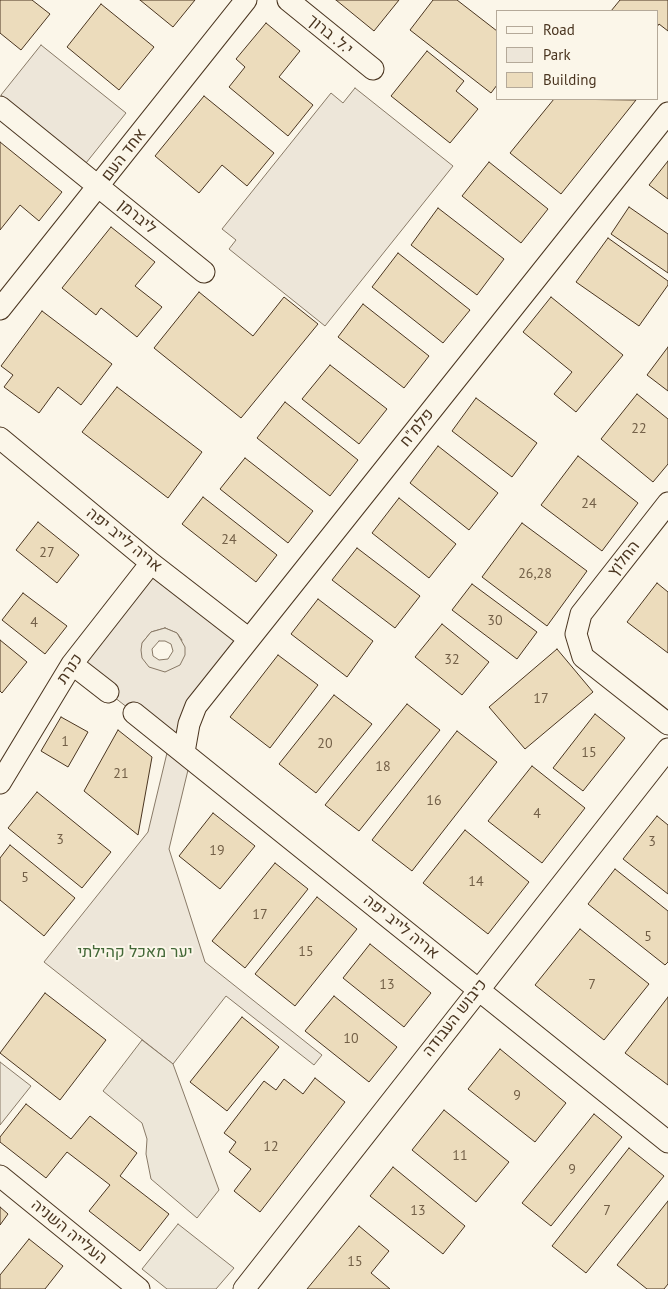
<!DOCTYPE html>
<meta charset="utf-8">
<style>
body{margin:0}
#map{position:relative;width:668px;height:1289px;overflow:hidden;background:#fbf6e9;font-family:"PT Sans",sans-serif}
canvas{display:block}
.legend{position:absolute;left:496px;top:10px;width:162px;height:90px;box-sizing:border-box;background:#fbf6e9;border:1px solid #b4a999;margin:0;padding:6px 9px;list-style:none;font-size:15px;color:#4a3520}
.legend li{display:flex;align-items:center;gap:10px;height:25px}
.legend b{width:25px;border:1px solid #b4a999}
</style>
<div id="map">
<canvas width="668" height="1289"></canvas>
<ul class="legend">
<li><b style="height:6px;background:#fbf6e9"></b>Road</li>
<li><b style="height:14px;background:#ede6d9"></b>Park</li>
<li><b style="height:14px;background:#ecdcbc"></b>Building</li>
</ul>
</div>
<script>
const g = document.querySelector('canvas').getContext('2d');
g.lineJoin = 'round';
function fillPath(path, color) {
  g.fillStyle = color;
  g.fill(path, 'evenodd');
}
function toPath(rows) {
  const path = new Path2D();
  for (const r of rows) {
    path.moveTo(r[0], r[1]);
    for (let i = 2; i < r.length; i += 2) path.lineTo(r[i], r[i + 1]);
  }
  return path;
}
function trace(path, color, width, dash) {
  g.strokeStyle = color;
  g.lineWidth = width;
  g.lineCap = dash ? 'butt' : 'round';
  g.setLineDash(dash || []);
  g.stroke(path);
}
function label(font, color, halo, rows, align = 'center') {
  g.font = font + ' "PT Sans",Heebo,sans-serif';
  g.lineWidth = 4;
  g.setLineDash([]);
  g.textBaseline = 'middle';
  g.strokeStyle = halo;
  g.fillStyle = color;
  for (const [text, x, y, turn = 0] of rows) {
    g.save();
    g.translate(x, y);
    g.rotate((+turn || 0) * Math.PI / 180);
    g.textAlign = isNaN(turn) ? turn : align;
    if (halo) g.strokeText(text, 0, 0);
    g.fillText(text, 0, 0);
    g.restore();
  }
}
const green = toPath([
 [41,45,126,113,86,163,1,95,41,45],
 [355,88,453,166,325,326,229,249,236,240,222,229,331,93,343,103,355,88],
 [151,563,249,639,170,741,72,664,151,563],
 [165,628,177,633,182,640,165,672,142,643,151,632,165,628],
 [167,753,188,770,169,849,205,962,322,1055,314,1065,226,996,173,1064,44,962,148,832,167,753]
]);
fillPath(green, '#ede6d9');
trace(green, '#887966', 1);
const parking = toPath([
 [165,628,177,633,185,647,185,655,180,665,165,672,149,667,142,658,141,650,142,643,151,632,165,628],
 [159,641,165,641,171,644,173,651,168,659,159,660,153,656,152,649,159,641],
 [142,1040,173,1064,219,1190,197,1218,151,1179,146,1154,147,1139,142,1123,103,1091,142,1040],
 [0,1062,31,1086,0,1125,0,1062],
 [178,1224,234,1268,216,1289,167,1289,142,1269,178,1224]
]);
fillPath(parking, '#ede7d9');
trace(parking, '#887966', 1);
const building = toPath([
 [0,0,32,0,50,14,21,50,0,33,0,0],
 [140,0,195,0,173,27,140,0],
 [336,0,399,0,374,31,336,0],
 [433,0,457,0,497,31,497,85,491,93,410,30,433,0],
 [620,0,668,0,668,31,659,24,657,27,657,11,611,11,620,0],
 [101,4,154,47,119,90,67,47,101,4],
 [266,23,300,51,279,77,313,105,288,136,229,87,245,67,236,59,266,23],
 [427,51,464,81,456,91,478,109,450,143,391,96,427,51],
 [204,96,274,153,247,186,222,165,199,193,155,156,204,96],
 [554,99,636,100,561,194,510,153,554,99],
 [0,142,62,192,39,221,20,205,0,230,0,142],
 [668,161,668,199,649,185,668,161],
 [489,162,548,209,521,243,462,196,489,162],
 [629,207,668,234,668,273,611,234,629,207],
 [438,208,504,259,477,295,411,245,438,208],
 [111,227,155,262,135,286,162,307,137,337,101,308,96,315,62,288,111,227],
 [608,238,668,281,668,285,639,326,576,282,608,238],
 [398,253,470,310,443,343,372,287,398,253],
 [199,292,253,336,284,297,318,324,241,418,154,348,199,292],
 [551,297,623,355,576,412,554,394,572,372,523,332,551,297],
 [363,304,429,356,404,388,338,337,363,304],
 [42,311,112,364,81,405,58,387,39,413,4,387,13,375,1,366,42,311],
 [668,347,668,391,647,375,668,347],
 [330,365,387,409,359,444,302,399,330,365],
 [117,387,202,452,168,498,82,432,117,387],
 [637,394,668,419,668,464,653,482,601,439,637,394],
 [476,398,537,443,512,477,452,431,476,398],
 [285,402,358,460,330,496,257,438,285,402],
 [438,446,498,493,469,530,410,483,438,446],
 [578,456,638,503,602,551,541,505,578,456],
 [245,458,313,511,288,543,220,489,245,458],
 [203,497,277,555,256,582,182,524,203,497],
 [399,498,456,544,429,578,372,533,399,498],
 [38,522,79,555,57,583,16,550,38,522],
 [522,523,587,571,547,626,482,577,522,523],
 [357,548,420,596,395,628,332,580,357,548],
 [657,583,668,592,668,653,627,622,657,583],
 [472,584,537,632,517,659,452,610,472,584],
 [23,593,67,626,45,654,2,620,23,593],
 [318,599,373,641,347,677,291,634,318,599],
 [442,624,489,662,462,695,415,657,442,624],
 [0,640,27,662,2,693,0,691,0,640],
 [557,649,593,692,525,749,489,707,557,649],
 [278,655,318,685,270,748,230,717,278,655],
 [334,695,372,724,316,793,279,764,334,695],
 [407,704,440,730,359,831,325,805,407,704],
 [595,714,625,738,583,791,553,768,595,714],
 [61,717,88,732,68,767,41,751,61,717],
 [118,730,152,757,138,835,84,791,118,730],
 [457,731,497,762,412,871,372,840,457,731],
 [532,766,585,808,542,863,488,821,532,766],
 [37,792,111,852,82,888,8,828,37,792],
 [213,813,255,846,220,889,179,856,213,813],
 [657,816,668,825,668,894,623,859,657,816],
 [465,830,529,882,488,934,423,883,465,830],
 [10,845,75,898,44,936,0,900,0,858,10,845],
 [275,863,308,889,245,968,212,941,275,863],
 [615,869,668,911,668,962,665,965,588,904,615,869],
 [317,897,357,929,295,1006,255,974,317,897],
 [580,929,649,984,604,1040,535,985,580,929],
 [370,944,431,993,404,1027,343,978,370,944],
 [45,993,106,1040,60,1100,0,1053,45,993],
 [334,996,397,1047,369,1082,305,1031,334,996],
 [668,997,668,1085,625,1053,668,997],
 [242,1017,279,1047,227,1111,190,1082,242,1017],
 [500,1049,566,1103,535,1142,468,1089,500,1049],
 [315,1078,345,1102,260,1212,234,1191,251,1169,229,1152,236,1142,224,1133,264,1081,276,1090,284,1079,303,1094,315,1078],
 [26,1104,71,1139,90,1116,137,1153,120,1176,169,1214,140,1251,89,1211,110,1185,67,1152,46,1178,0,1142,0,1137,26,1104],
 [444,1110,509,1162,476,1202,412,1150,444,1110],
 [594,1114,622,1137,551,1226,522,1203,594,1114],
 [629,1148,664,1176,586,1273,552,1246,629,1148],
 [393,1167,465,1226,443,1254,370,1196,393,1167],
 [668,1201,668,1284,664,1289,647,1289,617,1265,668,1201],
 [0,1207,8,1214,0,1225,0,1207],
 [359,1226,389,1251,371,1273,390,1289,307,1289,359,1226],
 [29,1239,63,1266,45,1289,0,1289,0,1275,29,1239]
]);
fillPath(building, '#ecdcbc');
trace(building, '#4a3520', 1);
const street = toPath([
 [288,0,373,69],
 [0,107,204,272],
 [0,309,246,0],
 [0,438,151,563,249,639],
 [668,503,581,614,576,634,583,657,668,724],
 [72,664,108,692],
 [134,713,668,1142],
 [184,752,189,724,196,706,668,113],
 [0,783,72,664,151,563],
 [0,1176,139,1289],
 [244,1289,668,749]
]);
trace(street, '#4a3520', 23);
trace(street, '#fbf6e9', 21);
label('14px', '#725f47', null, [
 ["22",639,429],
 ["24",589,504],
 ["24",229,540],
 ["27",47,553],
 ["26,28",535,574],
 ["30",495,621],
 ["4",34,623],
 ["32",452,660],
 ["17",541,699],
 ["1",65,742],
 ["20",325,744],
 ["15",589,753],
 ["18",383,767],
 ["21",121,774],
 ["16",434,801],
 ["4",537,814],
 ["3",60,840],
 ["3",652,842],
 ["19",217,851],
 ["5",25,878],
 ["14",476,882],
 ["17",260,915],
 ["5",648,937],
 ["15",306,952],
 ["13",387,985],
 ["7",592,985],
 ["10",351,1039],
 ["9",517,1096],
 ["12",271,1147],
 ["11",460,1156],
 ["9",572,1170],
 ["13",418,1211],
 ["7",607,1211],
 ["15",355,1262]
]);
label('16px', '#4a3520', '#fbf6e9', [
 ["י.ל. ברוך",330,35,39],
 ["אחד העם",124,155,-52],
 ["ליברמן",137,217,39],
 ["פלמ\"ח",417,428,-51],
 ["אריה לייב יפה",124,540,39],
 ["החלוץ",624,559,-52],
 ["כנרת",70,669,-56],
 ["אריה לייב יפה",401,927,39],
 ["כיבוש העבודה",455,1018,-52],
 ["העלייה השניה",69,1232,39]
]);
label('16px', '#436837', '#fbf6e9', [
 ["יער מאכל קהילתי",135,952]
]);
</script>
